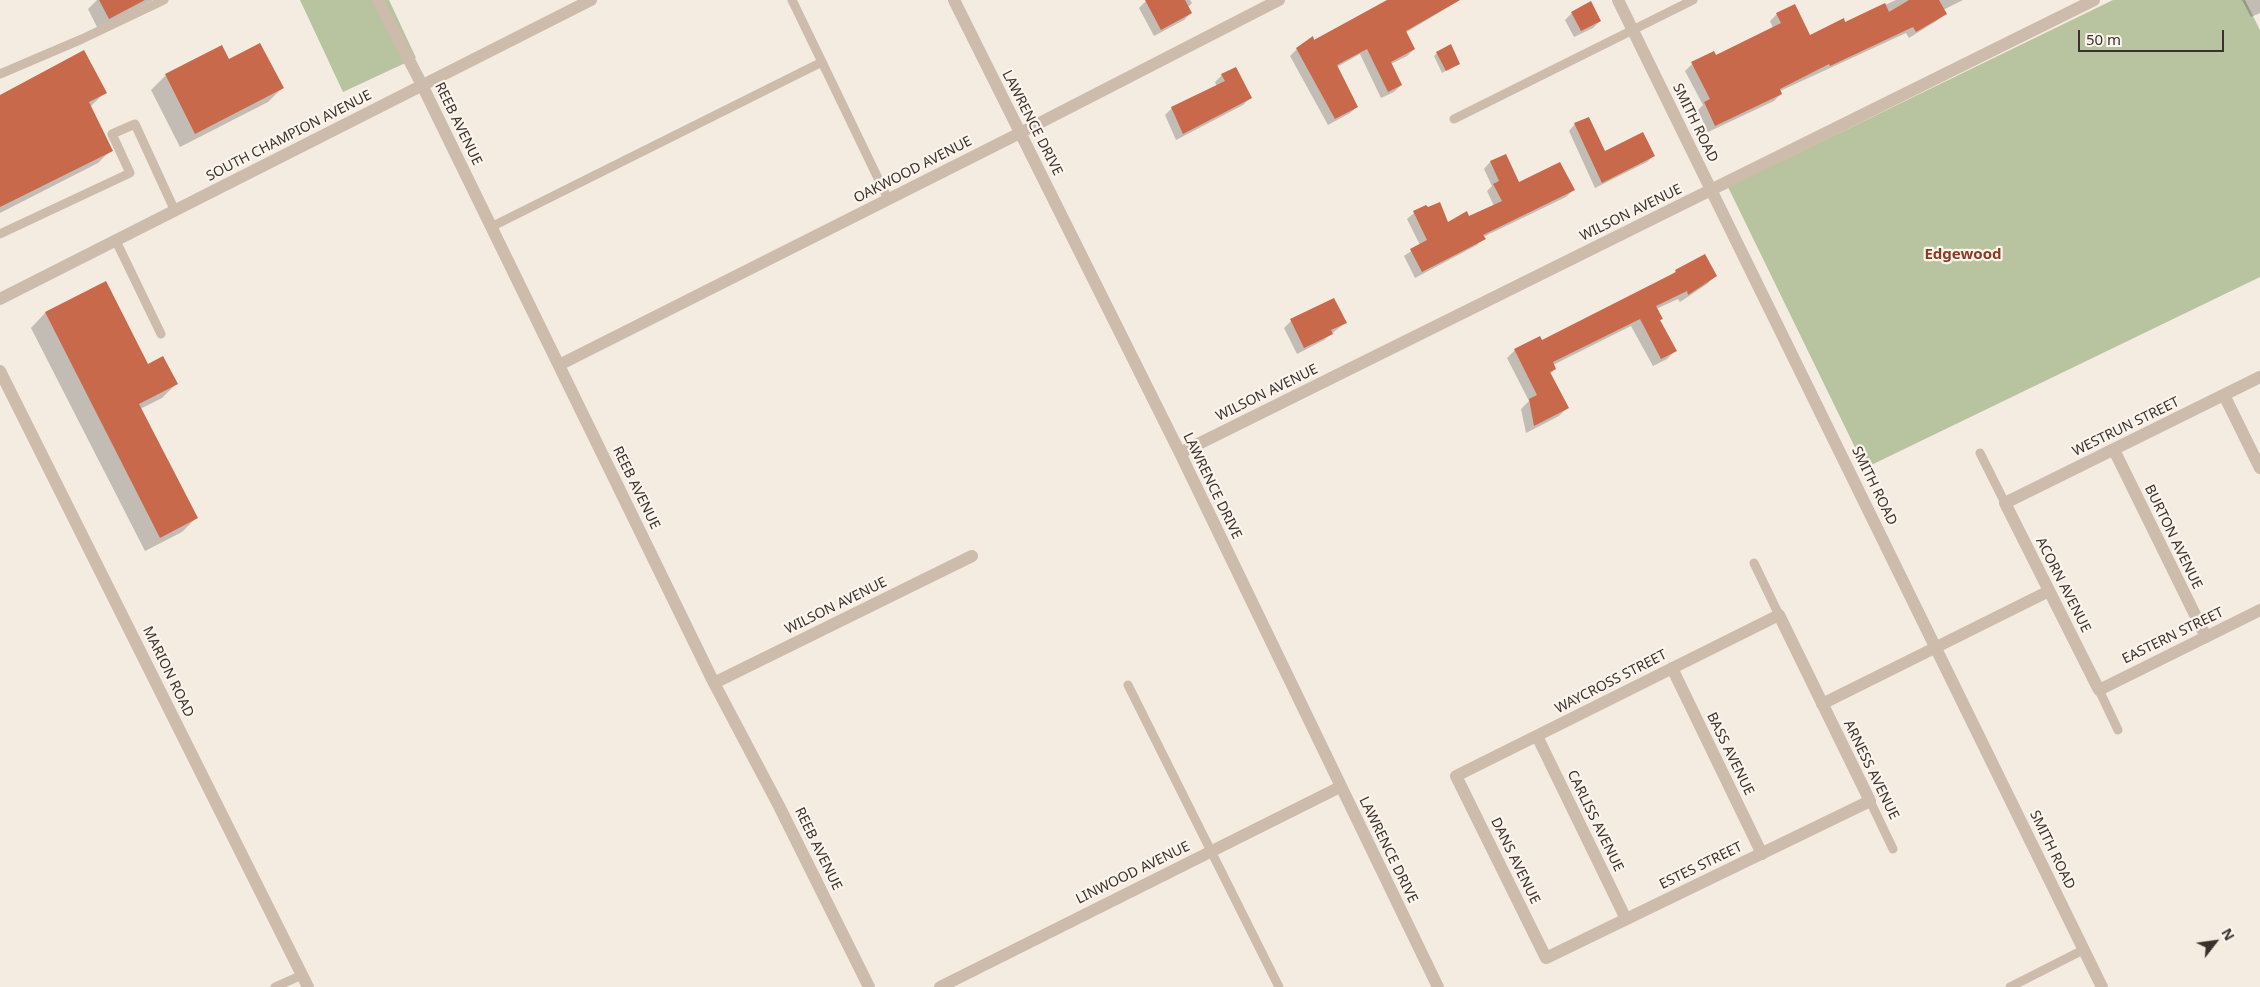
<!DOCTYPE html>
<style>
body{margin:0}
#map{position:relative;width:2260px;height:987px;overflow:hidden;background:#f4ebe1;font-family:"Noto Sans",sans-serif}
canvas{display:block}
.north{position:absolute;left:2190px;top:917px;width:50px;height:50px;-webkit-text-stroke:4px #fbf5ee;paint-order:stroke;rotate:60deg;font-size:14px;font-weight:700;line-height:20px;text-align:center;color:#3b302b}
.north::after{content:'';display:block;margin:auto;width:18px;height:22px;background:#3b302b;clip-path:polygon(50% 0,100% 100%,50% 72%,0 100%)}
.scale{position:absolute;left:2078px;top:30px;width:146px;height:22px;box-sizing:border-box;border:2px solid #3b302b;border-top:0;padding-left:6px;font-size:15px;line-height:18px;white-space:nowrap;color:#3b302b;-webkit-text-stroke:4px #fbf5ee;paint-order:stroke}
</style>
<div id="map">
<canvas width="2260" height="987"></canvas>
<div class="north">N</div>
<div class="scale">50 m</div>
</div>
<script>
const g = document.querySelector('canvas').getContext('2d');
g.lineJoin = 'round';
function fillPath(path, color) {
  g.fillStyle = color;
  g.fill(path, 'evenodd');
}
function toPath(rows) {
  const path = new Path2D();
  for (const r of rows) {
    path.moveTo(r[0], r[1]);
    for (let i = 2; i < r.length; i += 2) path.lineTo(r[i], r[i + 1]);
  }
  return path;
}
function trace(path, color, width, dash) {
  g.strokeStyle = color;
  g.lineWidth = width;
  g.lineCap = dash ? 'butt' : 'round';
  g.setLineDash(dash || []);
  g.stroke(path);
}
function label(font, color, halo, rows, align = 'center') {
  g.font = font + ' "Noto Sans",sans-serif';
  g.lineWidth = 4.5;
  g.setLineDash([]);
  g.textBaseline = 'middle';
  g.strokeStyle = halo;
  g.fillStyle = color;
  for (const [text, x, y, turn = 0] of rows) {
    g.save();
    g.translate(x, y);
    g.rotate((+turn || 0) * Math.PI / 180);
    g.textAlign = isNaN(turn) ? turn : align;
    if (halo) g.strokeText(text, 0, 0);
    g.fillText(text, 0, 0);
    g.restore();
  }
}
fillPath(toPath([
 [300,0,389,0,416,58,343,92],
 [2113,0,2245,0,2260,30,2260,277,1865,468,1728,187]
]), '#b8c4a0');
fillPath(toPath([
 [97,0,153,0,98,29,88,9],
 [1147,0,1190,0,1192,3,1188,7,1191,13,1184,20,1154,36,1139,8],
 [1389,0,1460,0,1405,33,1414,49,1407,56,1391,64,1401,85,1394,92,1381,98,1360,54,1337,67,1357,107,1350,113,1328,125,1290,56,1297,49],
 [1896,0,1963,0,1943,10,1945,13,1938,20,1909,38,1906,33,1780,91,1781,94,1774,101,1708,132,1698,110,1703,105,1685,71,1692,64,1715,56,1773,28,1770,21,1777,14,1809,36,1845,23],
 [2242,0,2260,0,2260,13,2251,17],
 [1572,13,1600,21,1593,28,1574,37,1565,20],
 [222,47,229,61,282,88,268,102,180,147,151,90,165,76],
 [1437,53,1459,63,1442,73,1434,56],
 [1222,75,1250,98,1243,105,1176,140,1165,115,1172,108,1217,87,1215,82],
 [105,92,90,107,111,150,98,163,0,213,0,96],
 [1575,124,1605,153,1653,156,1647,162,1595,188,1569,131],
 [1505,155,1519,183,1573,190,1566,197,1483,237,1477,245,1415,278,1404,256,1420,245,1407,219,1414,213,1448,223,1469,218,1494,206,1487,191,1492,186,1484,169,1490,162],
 [1676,271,1715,276,1707,284,1680,302,1678,299,1656,309,1661,319,1659,321,1675,351,1667,359,1653,366,1631,326,1553,365,1555,369,1550,374,1567,408,1559,416,1526,433,1521,409,1529,401,1507,358,1515,350,1541,342,1670,276],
 [105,283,148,365,176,384,162,398,140,409,196,518,182,532,145,551,31,328,45,313],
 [1291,321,1345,323,1324,340,1297,354,1284,328]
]), '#0003');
fillPath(toPath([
 [99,0,145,0,109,19],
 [1145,0,1185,0,1192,13,1161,30],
 [1387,0,1460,0,1406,31,1415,49,1391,62,1402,85,1388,92,1367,49,1337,65,1358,107,1335,119,1296,48,1313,36,1314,40],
 [1909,0,1939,0,1947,14,1916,32,1913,27,1830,66,1829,64,1780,89,1782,94,1715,126,1704,102,1710,99,1691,62,1714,51,1716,55,1781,23,1776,13,1795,4,1810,35,1844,18,1845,22,1885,3,1889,12],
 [1591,1,1601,21,1581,31,1571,12],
 [260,43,284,88,195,134,165,74,222,45,229,59],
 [1451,44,1460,64,1446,71,1436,52],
 [84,50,107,93,89,102,113,151,0,207,0,95],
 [1236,67,1252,98,1183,134,1171,107,1225,81,1221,74],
 [1589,117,1605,151,1643,132,1655,156,1602,183,1574,123],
 [1506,154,1519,182,1560,162,1575,190,1483,235,1486,239,1422,272,1410,249,1427,240,1413,211,1426,205,1428,207,1440,202,1448,222,1467,211,1469,216,1502,201,1493,184,1499,181,1490,161],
 [1705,254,1717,276,1688,295,1687,291,1656,306,1663,319,1660,320,1677,351,1661,359,1640,319,1553,362,1556,369,1550,372,1569,408,1534,426,1529,399,1537,395,1514,349,1540,336,1542,340,1676,272,1675,270],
 [106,281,148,364,163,356,178,384,139,404,198,518,160,538,45,312],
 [1334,298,1347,323,1331,330,1333,334,1304,348,1290,319]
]), '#c8694b');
trace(toPath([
 [792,0,822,62],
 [0,74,82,39,164,0],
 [1454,119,1693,0],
 [491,227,822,62,888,199],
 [0,234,130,173,112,134,135,124,175,211],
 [116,241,161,334],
 [1980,453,2005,503],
 [1754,563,1779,615],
 [1128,685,1279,987],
 [2099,690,2118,730],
 [1870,801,1893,849],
 [275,987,302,975],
 [2010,987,2083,950]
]), '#cdbbac', 9);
trace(toPath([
 [378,0,422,85,714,683,779,806,869,987],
 [954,0,1180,453,1438,987],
 [1618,0,2102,987],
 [0,299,591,0],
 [559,365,1020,133,1279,0],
 [2260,377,2005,503,2099,690,2260,610],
 [2224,395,2260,468],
 [2114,450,2206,637],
 [1180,453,2094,0],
 [1779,615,1870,801,1546,958,1456,776,1779,615],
 [1672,668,1762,854],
 [714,683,972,556],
 [1822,704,2049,591],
 [1537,736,1626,919],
 [940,987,1340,787]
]), '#cdbbac', 12);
trace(toPath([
 [0,371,308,987]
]), '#cdbbac', 12);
label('14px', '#3b302b', '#fbf5ee', [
 ["LAWRENCE DRIVE",1032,123,63],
 ["SMITH ROAD",1695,123,64],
 ["REEB AVENUE",458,124,64],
 ["SOUTH CHAMPION AVENUE",289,136,-27],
 ["OAKWOOD AVENUE",913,170,-27],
 ["WILSON AVENUE",1631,213,-26],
 ["WILSON AVENUE",1267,393,-26],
 ["WESTRUN STREET",2126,427,-26],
 ["LAWRENCE DRIVE",1212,486,64],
 ["SMITH ROAD",1874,486,64],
 ["REEB AVENUE",636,488,64],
 ["BURTON AVENUE",2173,537,64],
 ["ACORN AVENUE",2063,585,63],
 ["WILSON AVENUE",836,606,-26],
 ["EASTERN STREET",2173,636,-26],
 ["MARION ROAD",168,672,64],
 ["WAYCROSS STREET",1611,682,-27],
 ["BASS AVENUE",1730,754,64],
 ["ARNESS AVENUE",1871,770,64],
 ["CARLISS AVENUE",1595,821,64],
 ["REEB AVENUE",818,849,64],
 ["LAWRENCE DRIVE",1388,850,64],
 ["SMITH ROAD",2052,850,64],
 ["DANS AVENUE",1515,861,64],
 ["ESTES STREET",1701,866,-26],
 ["LINWOOD AVENUE",1133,873,-26]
]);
label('bold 15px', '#8c3b22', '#fbf5ee', [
 ["Edgewood",1963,255]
]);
</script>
